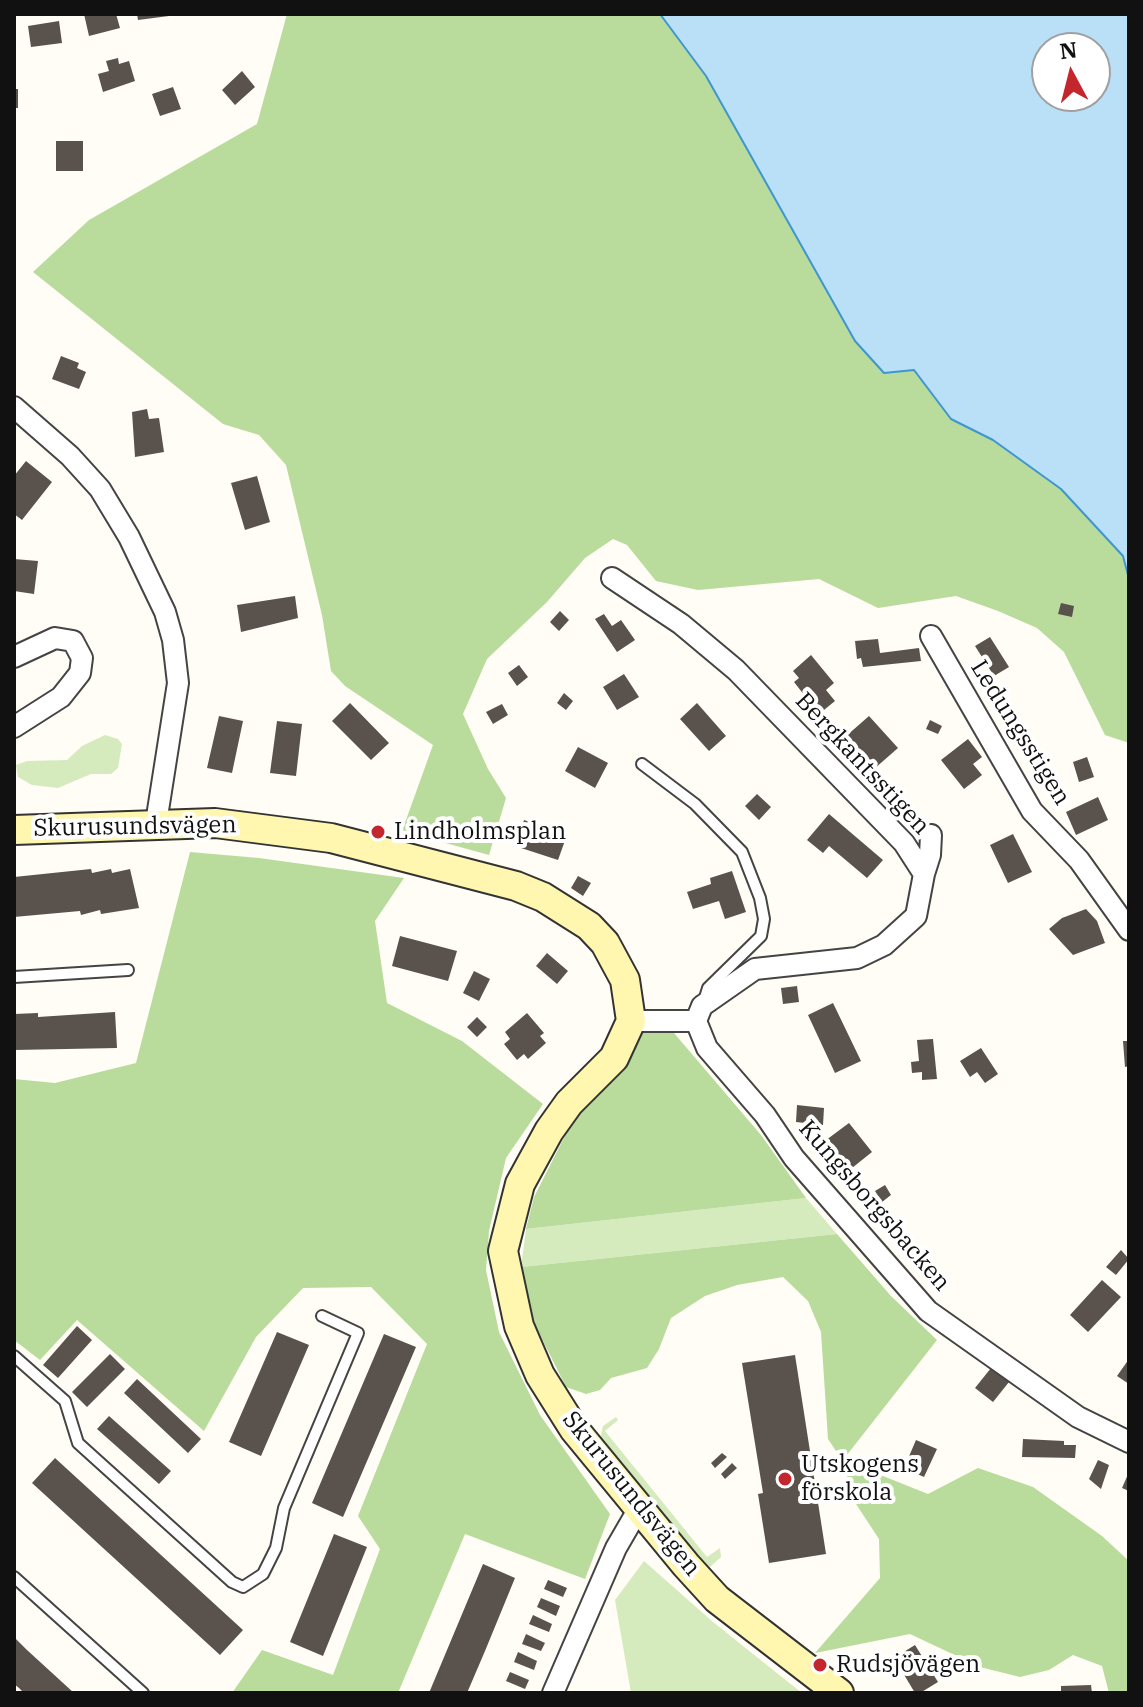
<!DOCTYPE html>
<meta charset="utf-8">
<style>
body{margin:0}
#map{position:relative;width:1143px;height:1707px;overflow:hidden;background:#fffdf5;font-family:"IBM Plex Serif",serif}
canvas{display:block}
.frame{position:absolute;inset:0;border:16px solid #111;pointer-events:none}
.north{position:absolute;left:1031px;top:32px;width:80px;height:80px;box-sizing:border-box;background:#fff;border:2px solid #a0a0a0;border-radius:50%;rotate:353deg;font-size:22px;font-weight:700;line-height:32px;text-align:center;color:#111}
.north::after{content:'';display:block;margin:auto;width:28px;height:36px;background:#c4262e;clip-path:polygon(50% 0,100% 100%,50% 72%,0 100%)}
</style>
<div id="map">
<canvas width="1143" height="1707"></canvas>
<div class="frame"></div>
<div class="north">N</div>
</div>
<script>
const g = document.querySelector('canvas').getContext('2d');
g.lineJoin = 'round';
function fillPath(path, color) {
  g.fillStyle = color;
  g.fill(path, 'evenodd');
}
function toPath(rows) {
  const path = new Path2D();
  for (const r of rows) {
    path.moveTo(r[0], r[1]);
    for (let i = 2; i < r.length; i += 2) path.lineTo(r[i], r[i + 1]);
  }
  return path;
}
function trace(path, color, width, dash) {
  g.strokeStyle = color;
  g.lineWidth = width;
  g.lineCap = dash ? 'butt' : 'round';
  g.setLineDash(dash || []);
  g.stroke(path);
}
function label(font, color, halo, rows, align = 'center') {
  g.font = font + ' "IBM Plex Serif",serif';
  g.lineWidth = 8;
  g.setLineDash([]);
  g.textBaseline = 'middle';
  g.strokeStyle = halo;
  g.fillStyle = color;
  for (const [text, x, y, turn = 0] of rows) {
    g.save();
    g.translate(x, y);
    g.rotate((+turn || 0) * Math.PI / 180);
    g.textAlign = isNaN(turn) ? turn : align;
    if (halo) g.strokeText(text, 0, 0);
    g.fillText(text, 0, 0);
    g.restore();
  }
}
fillPath(toPath([
 [105,735,118,739,122,744,118,768,111,774,91,774,58,788,32,785,18,777,16,765,27,761,67,760,82,746],
 [806,1198,837,1234,521,1267,526,1229],
 [616,1417,618,1420,605,1431,707,1557,720,1548,721,1557,710,1567,696,1561,600,1440,603,1426],
 [644,1561,713,1622,802,1693,631,1693,615,1600]
]), '#d5ebbd');
fillPath(toPath([
 [287,14,660,14,706,76,821,280,914,369,951,419,993,440,1061,489,1123,556,1129,579,1129,743,1105,735,1064,652,1037,628,998,611,956,596,878,608,819,579,698,590,656,581,627,545,613,539,585,558,547,602,487,659,463,714,488,769,506,798,489,855,402,831,433,745,345,686,331,671,322,615,286,465,259,435,223,424,33,272,89,220,257,124],
 [190,852,259,858,404,878,375,921,387,1003,462,1041,543,1104,506,1158,489,1231,486,1270,499,1332,540,1415,610,1514,585,1579,465,1534,398,1693,232,1693,262,1650,333,1675,380,1549,358,1516,427,1344,371,1287,303,1288,256,1337,204,1431,77,1320,40,1360,14,1340,14,1079,55,1083,136,1063],
 [638,1033,674,1033,761,1135,806,1198,526,1229,534,1197,574,1118],
 [837,1234,891,1296,937,1340,843,1460,928,1494,978,1468,1033,1487,1102,1536,1129,1561,1129,1693,1109,1693,1102,1666,1073,1655,1049,1670,1020,1677,980,1667,910,1634,815,1653,880,1578,879,1539,856,1504,842,1460,828,1439,821,1332,808,1301,783,1277,737,1285,705,1296,671,1318,659,1349,647,1368,611,1378,600,1390,586,1394,566,1387,532,1319,521,1281,521,1267]
]), '#b9dc9c');
const water = toPath([
 [660,14,1129,14,1129,579,1123,556,1061,489,993,440,951,419,914,370,884,373,855,341,706,76,660,14],
 [1047,48,1095,48,1095,96,1047,96,1047,48]
]);
fillPath(water, '#b9e0f7');
trace(water, '#3f96cf', 2);
fillPath(toPath([
 [84,14,116,14,120,28,89,36],
 [137,14,169,14,169,16,138,20],
 [59,21,62,43,31,47,28,26],
 [118,58,119,64,129,61,135,81,103,92,98,74,109,71,106,61],
 [242,71,255,87,235,105,222,90],
 [173,87,181,109,160,116,152,94],
 [14,89,18,89,18,108,14,108],
 [56,141,83,141,83,171,56,171],
 [61,356,79,363,77,368,86,372,79,389,52,379],
 [147,409,149,419,159,418,164,452,135,457,132,412],
 [26,461,52,482,22,520,14,514,14,476],
 [257,476,270,522,245,530,231,483],
 [14,559,38,561,34,594,14,591],
 [295,596,298,618,241,632,237,605],
 [1061,603,1074,606,1072,617,1058,614],
 [560,611,569,620,559,631,550,622],
 [604,614,612,626,621,620,635,640,617,652,595,619],
 [990,637,1009,667,994,676,975,646],
 [878,639,880,653,919,648,921,661,863,667,861,658,857,659,855,641],
 [811,655,834,683,826,690,835,701,819,714,794,682,799,678,793,671],
 [519,665,528,677,517,686,508,673],
 [624,674,639,697,617,710,603,687],
 [564,693,573,701,566,710,557,703],
 [350,703,389,743,371,760,332,721],
 [697,703,726,736,709,751,680,719],
 [502,704,508,715,493,724,486,712],
 [219,716,243,721,232,773,207,768],
 [869,716,898,748,874,769,845,737],
 [930,720,942,726,938,734,926,729],
 [277,721,302,724,296,776,270,773],
 [968,739,982,757,973,764,982,775,964,789,941,760],
 [578,747,608,763,595,788,565,771],
 [1087,757,1094,777,1079,782,1073,762],
 [896,788,908,801,896,812,884,799],
 [757,794,771,807,759,820,745,806],
 [1098,797,1108,820,1076,835,1066,812],
 [829,814,883,860,867,878,829,846,823,853,807,840],
 [524,820,567,835,558,860,515,846],
 [1013,834,1032,872,1008,883,990,845],
 [91,869,92,873,111,869,112,873,130,869,139,908,101,914,100,910,81,915,80,911,14,917,14,877],
 [732,871,746,912,725,919,719,901,693,909,687,892,711,884,710,878],
 [578,876,591,883,583,896,571,888],
 [1086,909,1097,921,1105,943,1073,955,1049,929,1062,918],
 [400,936,457,951,448,981,392,966],
 [547,953,568,971,557,984,536,966],
 [474,971,490,979,479,1001,463,993],
 [797,986,799,1002,783,1004,781,988],
 [833,1003,861,1061,835,1073,808,1015],
 [115,1012,117,1048,14,1050,14,1014,38,1013,38,1017],
 [527,1013,544,1033,540,1036,546,1043,528,1059,524,1054,517,1060,504,1044,510,1039,505,1032],
 [477,1017,487,1027,477,1037,467,1027],
 [933,1039,937,1079,922,1080,922,1072,912,1073,911,1062,919,1061,917,1040],
 [1123,1041,1129,1041,1129,1066,1125,1067],
 [981,1048,998,1074,985,1083,977,1072,970,1077,960,1061],
 [797,1105,824,1108,823,1125,796,1122],
 [849,1123,872,1152,852,1168,843,1156,828,1167,814,1149],
 [885,1185,891,1195,882,1202,875,1191],
 [1121,1250,1129,1259,1116,1275,1106,1267],
 [1102,1280,1121,1297,1088,1332,1070,1315],
 [77,1326,92,1340,58,1378,43,1365],
 [277,1332,309,1345,261,1456,229,1442],
 [384,1334,416,1347,343,1517,312,1503],
 [110,1354,125,1369,87,1407,72,1392],
 [795,1355,826,1554,769,1563,758,1494,763,1493,742,1363],
 [1129,1359,1129,1384,1117,1376],
 [991,1368,1009,1382,993,1402,975,1388],
 [137,1379,201,1439,188,1453,124,1393],
 [109,1416,171,1471,159,1484,97,1429],
 [1023,1439,1064,1441,1064,1445,1076,1445,1075,1458,1022,1457],
 [916,1440,937,1449,924,1477,904,1468],
 [722,1453,727,1457,715,1468,711,1463],
 [55,1458,243,1630,220,1655,32,1483],
 [1098,1460,1109,1465,1101,1489,1089,1479],
 [732,1463,737,1468,725,1479,721,1474],
 [1129,1472,1129,1491,1122,1488],
 [334,1534,367,1547,323,1656,290,1642],
 [483,1564,515,1578,485,1651,467,1693,429,1693],
 [548,1580,567,1588,563,1597,544,1589],
 [541,1598,560,1606,556,1616,537,1607],
 [533,1615,552,1624,549,1632,529,1624],
 [526,1634,545,1643,541,1651,522,1644],
 [14,1637,27,1650,74,1693,24,1693,19,1688,14,1684],
 [915,1645,938,1682,920,1693,915,1693,894,1658],
 [518,1652,537,1661,534,1670,514,1662],
 [510,1672,529,1680,525,1689,506,1681],
 [1091,1685,1092,1693,1061,1693,1061,1686]
]), '#5a524d');
const lane = toPath([
 [642,764,695,804,742,852,760,898,764,919,761,936,708,988,704,1001],
 [14,977,128,970],
 [14,1356,65,1401,78,1443,232,1582,243,1587,263,1574,276,1548,284,1508,358,1333,322,1316],
 [14,1577,143,1693]
]);
const street = toPath([
 [14,407,70,456,100,489,129,537,165,612,173,640,178,683,156,823],
 [612,578,681,624,736,670,904,843,924,874,916,916,884,945,857,958,755,969,702,1006,696,1021,631,1021],
 [931,636,1032,811,1079,860,1129,930],
 [14,657,55,638,73,641,82,658,80,673,61,697,14,727],
 [924,874,930,855,931,835],
 [696,1021,707,1048,765,1115,794,1158,928,1311,1078,1417,1129,1442],
 [553,1693,616,1548,638,1510]
]);
const secondary = toPath([
 [14,830,215,823,331,838,516,886,543,897,589,926,605,943,625,980,631,1021,614,1058,569,1103,549,1131,520,1184,503,1251,519,1326,540,1375,574,1429,686,1565,717,1599,839,1693]
]);
trace(lane, '#444', 14);
trace(street, '#444', 24);
trace(secondary, '#333', 32);
trace(lane, '#fff', 10);
trace(street, '#fff', 20);
trace(secondary, '#fff6b0', 28);
for (const [x, y, r, color] of [
 [378,832,8,"#c4262e"],
 [785,1479,8,"#c4262e"],
 [820,1665,8,"#c4262e"]
]) {
  const dot = new Path2D();
  dot.arc(x, y, r, 0, 2 * Math.PI);
  g.fillStyle = color;
  g.fill(dot);
  trace(dot, '#fff', 3);
}
label('24px', '#111', '#fff', [
 ["Ledungsstigen",1020,733,58],
 ["Bergkantsstigen",862,764,47],
 ["Skurusundsvägen",135,827,-1],
 ["Kungsborgsbacken",874,1206,49],
 ["Skurusundsvägen",631,1494,51]
]);
label('24px', '#111', '#fff', [
 ["Lindholmsplan",394,832],
 ["Utskogens",801,1465],
 ["förskola",801,1493],
 ["Rudsjövägen",836,1665]
], 'left');
</script>
